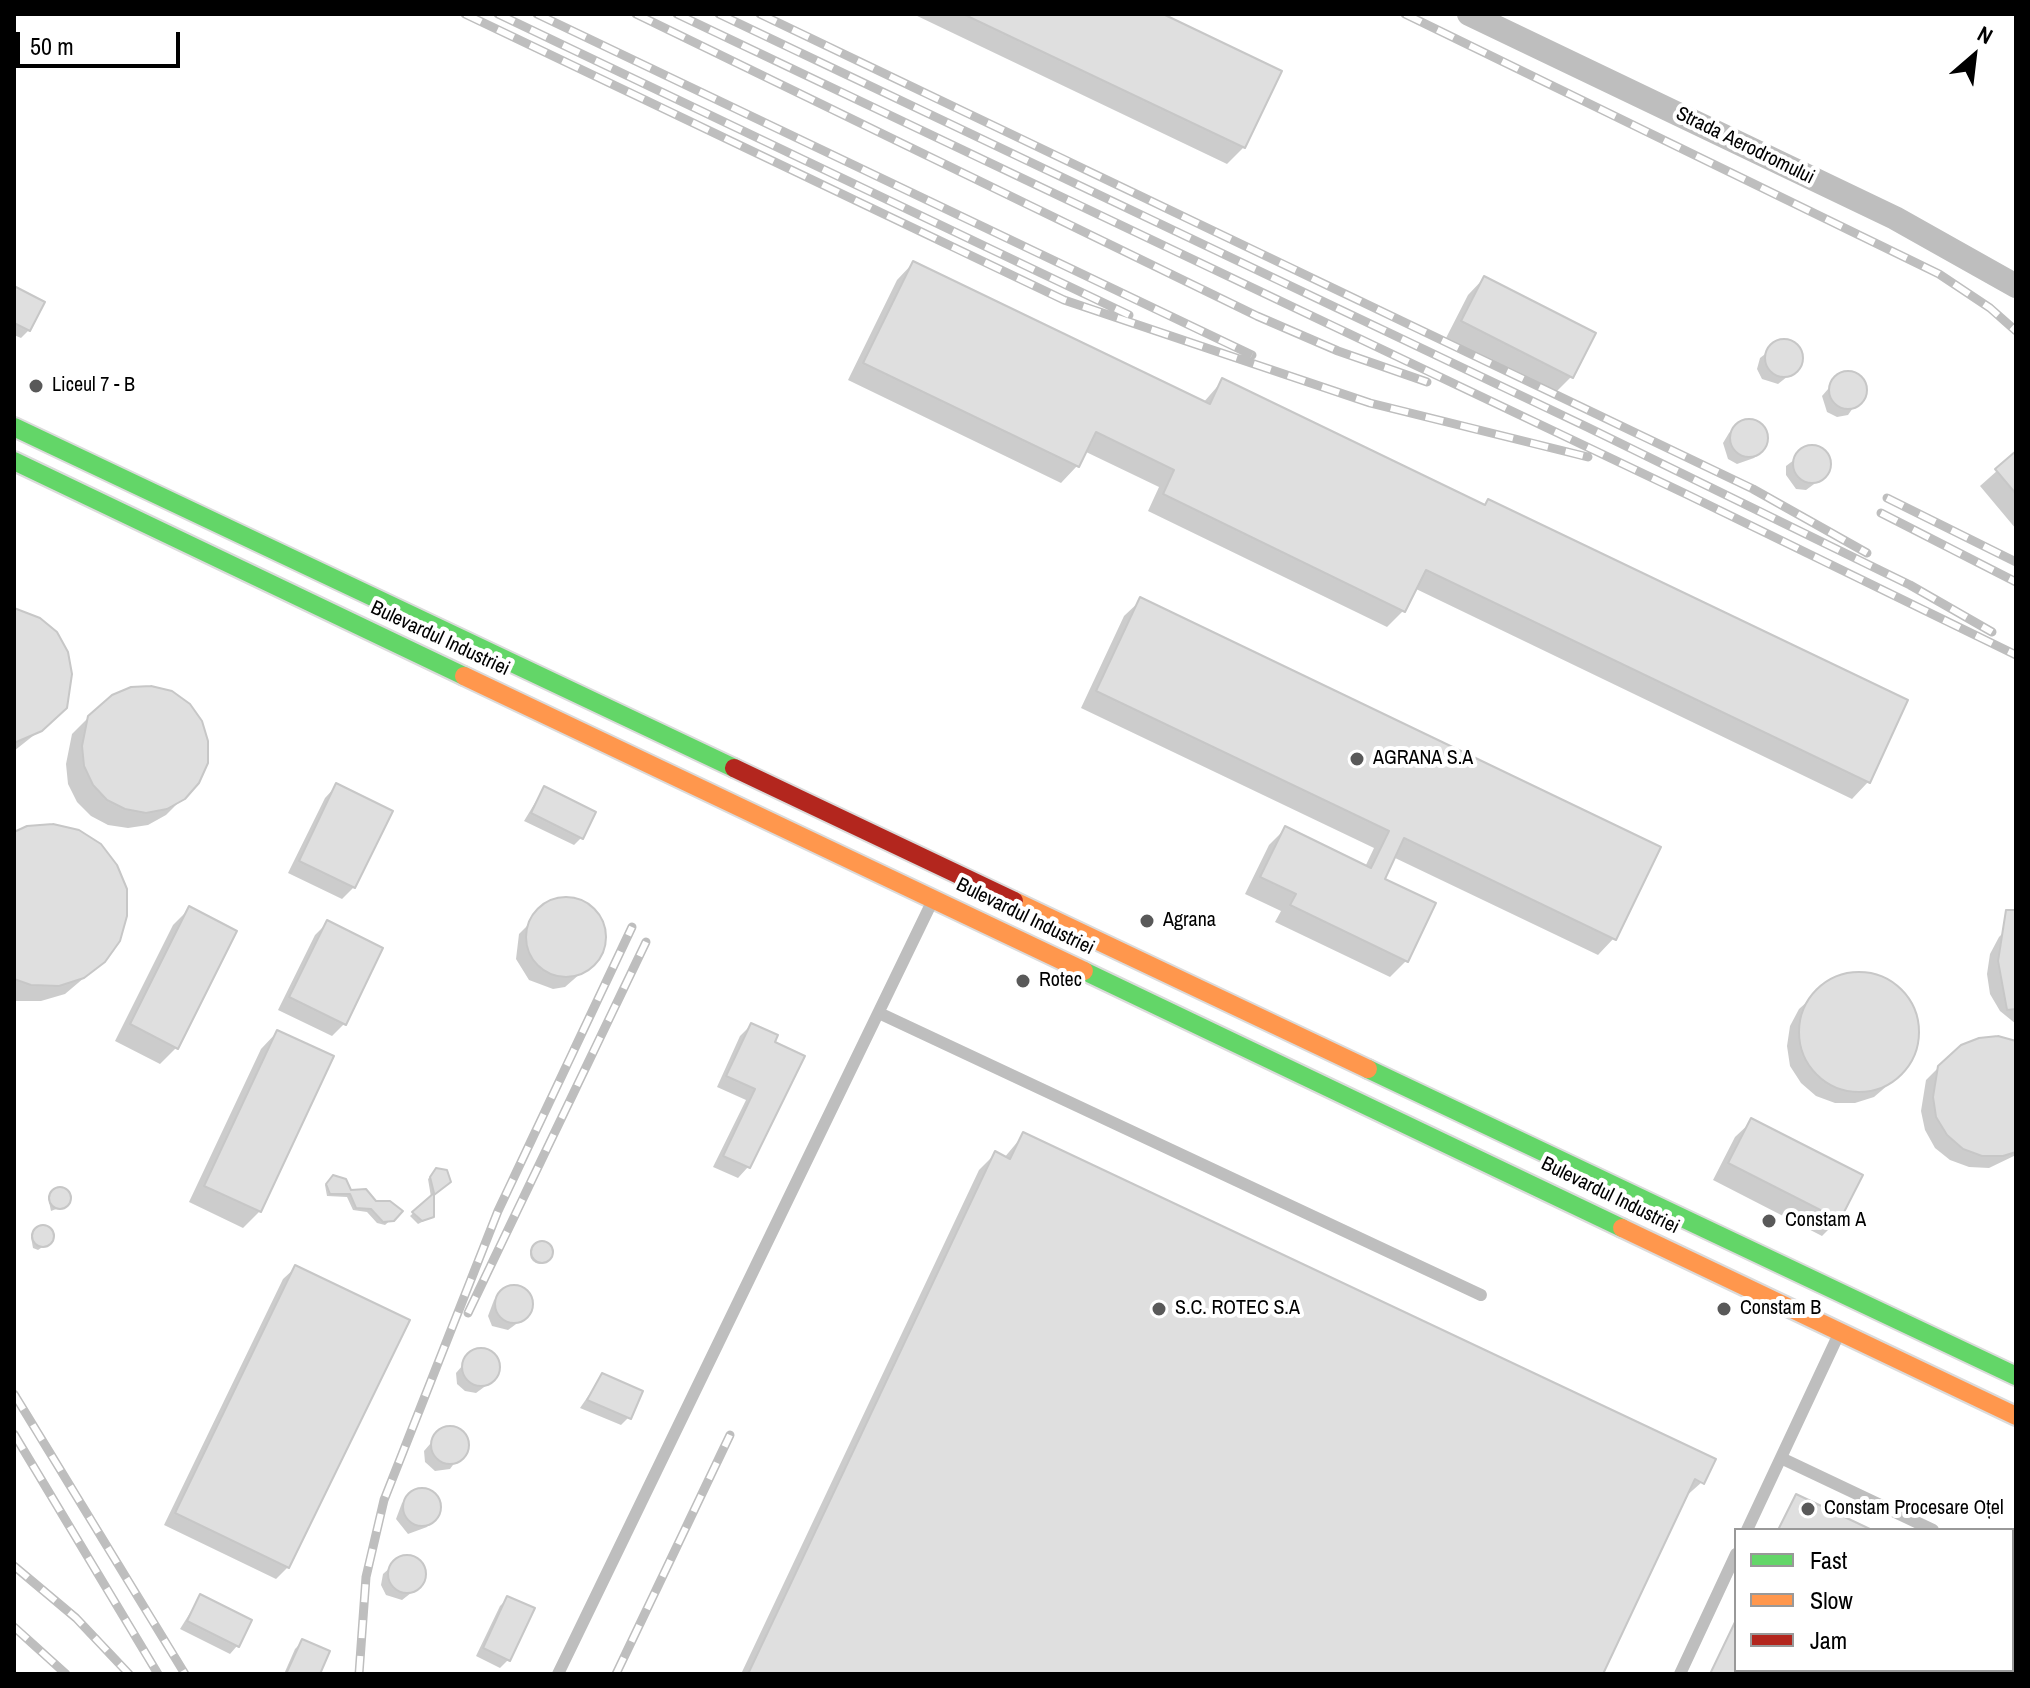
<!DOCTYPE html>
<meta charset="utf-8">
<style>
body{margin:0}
#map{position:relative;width:2030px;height:1688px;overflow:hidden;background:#fff;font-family:"Archivo Narrow",sans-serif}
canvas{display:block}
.frame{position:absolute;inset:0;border:16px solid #000;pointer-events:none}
.legend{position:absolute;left:1734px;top:1528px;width:280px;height:144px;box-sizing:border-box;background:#fff;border:2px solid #999;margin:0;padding:10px 14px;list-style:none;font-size:24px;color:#000}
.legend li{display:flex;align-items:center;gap:16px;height:40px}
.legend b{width:40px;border:2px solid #999}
.north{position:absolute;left:1934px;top:16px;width:80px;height:80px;-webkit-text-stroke:6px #fff;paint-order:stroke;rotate:28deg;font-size:22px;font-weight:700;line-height:32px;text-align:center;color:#000}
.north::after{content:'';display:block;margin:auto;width:28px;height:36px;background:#000;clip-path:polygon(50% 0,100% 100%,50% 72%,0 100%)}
.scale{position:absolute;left:16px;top:32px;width:164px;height:36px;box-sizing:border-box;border:4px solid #000;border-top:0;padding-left:10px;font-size:24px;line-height:28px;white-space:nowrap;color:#000;-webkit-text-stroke:6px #fff;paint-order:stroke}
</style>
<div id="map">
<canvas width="2030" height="1688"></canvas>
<div class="frame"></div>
<ul class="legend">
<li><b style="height:10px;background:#63d668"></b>Fast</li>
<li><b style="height:10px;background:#ff974d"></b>Slow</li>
<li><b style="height:10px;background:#b3261e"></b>Jam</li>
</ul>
<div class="north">N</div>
<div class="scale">50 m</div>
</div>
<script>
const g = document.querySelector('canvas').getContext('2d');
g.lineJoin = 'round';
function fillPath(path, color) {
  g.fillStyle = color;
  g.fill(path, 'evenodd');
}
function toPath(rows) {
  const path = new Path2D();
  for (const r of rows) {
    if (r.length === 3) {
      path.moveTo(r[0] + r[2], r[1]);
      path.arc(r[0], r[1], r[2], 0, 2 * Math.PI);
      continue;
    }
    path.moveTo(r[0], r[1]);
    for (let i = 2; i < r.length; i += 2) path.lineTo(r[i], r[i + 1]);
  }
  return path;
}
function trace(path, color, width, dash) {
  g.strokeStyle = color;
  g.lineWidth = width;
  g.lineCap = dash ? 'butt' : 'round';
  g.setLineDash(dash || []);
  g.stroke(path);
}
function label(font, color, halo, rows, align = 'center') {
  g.font = font + ' "Archivo Narrow",sans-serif';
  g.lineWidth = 8;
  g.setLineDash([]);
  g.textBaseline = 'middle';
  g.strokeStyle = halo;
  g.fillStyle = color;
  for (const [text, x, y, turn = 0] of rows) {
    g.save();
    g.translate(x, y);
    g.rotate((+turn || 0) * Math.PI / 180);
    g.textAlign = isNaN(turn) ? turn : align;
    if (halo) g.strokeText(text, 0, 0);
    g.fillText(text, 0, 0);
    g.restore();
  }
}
fillPath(toPath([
 [913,14,1159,14,1244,147,1227,164],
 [913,263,1203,403,1223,380,1868,782,1852,799,1414,588,1404,610,1387,627,1148,511,1159,487,1084,451,1077,466,1061,483,848,380,897,280],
 [1484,278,1571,377,1555,393,1446,338,1468,295],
 [14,292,29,330,21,338,14,335],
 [1783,340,1793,343,1801,359,1797,369,1778,384,1762,379,1757,369,1760,358],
 [1841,374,1852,374,1862,380,1865,391,1848,415,1837,417,1827,412,1822,396],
 [1754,421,1763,428,1766,439,1762,450,1754,458,1737,464,1728,459,1723,443,1729,433,1737,425],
 [1811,447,1822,449,1829,458,1825,476,1806,490,1796,489,1786,475,1786,466],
 [2016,454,2016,529,1980,486],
 [1141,600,1614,938,1598,955,1393,857,1382,880,1407,960,1390,977,1275,922,1281,911,1245,894,1269,845,1285,829,1365,867,1374,848,1081,708,1124,616],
 [14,612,48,724,14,751],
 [89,717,184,797,166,815,148,825,128,828,108,825,91,816,77,802,68,784,66,764,72,734],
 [337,785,354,887,342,899,288,873,325,798],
 [544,788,581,838,574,845,524,821],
 [14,834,104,961,65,994,41,1001,14,1001],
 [563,900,587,906,602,924,604,936,597,959,565,987,553,989,529,980,516,959,519,934,550,903],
 [189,909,177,1047,160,1064,115,1041,173,925],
 [2016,920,2016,1024,2000,1011,1990,994,1987,974,1990,954,1999,937],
 [327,923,381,949,344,1024,332,1036,278,1010,315,935],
 [1864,974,1882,979,1897,989,1909,1003,1916,1020,1917,1039,1912,1056,1888,1085,1874,1097,1855,1103,1835,1103,1816,1096,1801,1083,1790,1066,1787,1046,1790,1026,1799,1009,1828,983,1845,975],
 [751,1025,773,1043,802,1057,748,1167,738,1178,713,1167,746,1100,717,1087,740,1036],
 [277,1032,260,1211,243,1228,189,1202,261,1049],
 [2016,1043,2016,1155,1989,1168,1969,1167,1950,1160,1935,1148,1925,1130,1921,1111,1926,1080,1939,1067],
 [1752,1121,1839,1219,1822,1236,1713,1180,1735,1137],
 [1024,1134,1702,1482,1684,1498,1601,1674,741,1674,979,1170,995,1154,1004,1158],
 [432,1175,449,1181,432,1195,434,1210,430,1218,418,1224,410,1216,431,1197,428,1179],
 [329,1182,350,1193,400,1212,385,1225,377,1223,367,1212,353,1210,347,1197,327,1196,325,1185],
 [57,1189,65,1190,69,1197,64,1206,51,1211,48,1197],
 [47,1227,50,1242,38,1250,33,1248,31,1237],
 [540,1254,10],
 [296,1267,288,1567,276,1579,164,1525,283,1279],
 [513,1287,528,1294,531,1305,527,1316,508,1330,492,1326,488,1316,494,1300],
 [475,1351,491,1353,498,1362,495,1379,476,1393,465,1391,457,1384,456,1373],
 [602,1376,629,1417,621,1425,580,1408],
 [454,1428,463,1435,467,1446,450,1469,435,1471,425,1462,424,1451,443,1429],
 [421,1490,436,1497,439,1508,427,1527,408,1534,396,1519,402,1503],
 [409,1556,424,1569,420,1586,402,1600,386,1595,381,1585,383,1574,401,1558],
 [200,1597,237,1646,230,1654,180,1629],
 [508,1598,508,1660,500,1668,476,1656,500,1606],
 [1736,1619,1736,1670,1977,1670,1975,1674,1710,1674],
 [303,1641,317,1674,284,1674,295,1649]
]), '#0003');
const building = toPath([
 [963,14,1163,14,1282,71,1245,148,963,14],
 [913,261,1210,404,1222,378,1485,505,1488,499,1908,700,1870,783,1426,570,1405,612,1163,494,1174,470,1096,432,1079,467,863,363,913,261],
 [1484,276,1596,333,1573,378,1461,321,1484,276],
 [14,286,45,302,30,331,14,323,14,286],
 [1784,358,19],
 [1848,390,19],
 [1749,438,19],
 [1812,464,19],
 [2016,451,2016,494,1995,469,2016,451],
 [1140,597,1661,847,1616,940,1404,838,1385,879,1436,903,1408,962,1290,905,1296,894,1260,877,1285,826,1371,868,1389,831,1096,691,1140,597],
 [14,608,40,618,57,632,68,652,72,674,67,708,42,731,14,743,14,608],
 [151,686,172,691,190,704,202,721,208,741,208,763,199,783,185,799,167,809,146,813,125,809,107,800,93,785,84,766,82,746,88,716,112,695,131,687,151,686],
 [336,783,393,811,355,888,299,861,336,783],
 [544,786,596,812,583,839,531,813,544,786],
 [53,824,79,830,101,844,117,865,127,889,127,916,120,941,105,962,84,978,59,986,31,985,14,979,14,832,27,826,53,824],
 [566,937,40],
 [189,906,237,931,178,1049,130,1024,189,906],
 [2006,910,2016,910,2016,1009,2007,1010,1998,961,2006,910],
 [327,920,383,948,346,1025,289,997,327,920],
 [1859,1032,60],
 [751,1023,778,1035,775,1042,805,1056,750,1168,723,1156,755,1089,726,1076,751,1023],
 [277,1030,334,1056,261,1212,204,1186,277,1030],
 [1998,1036,2016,1041,2016,1152,2003,1156,1982,1156,1963,1149,1947,1135,1936,1117,1933,1097,1938,1066,1961,1045,1979,1038,1998,1036],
 [1751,1118,1863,1175,1840,1220,1728,1163,1751,1118],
 [1023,1132,1716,1459,1704,1484,1695,1479,1603,1674,748,1674,995,1151,1010,1159,1023,1132],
 [436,1168,447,1170,451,1182,434,1195,434,1217,422,1221,412,1212,434,1193,430,1177,436,1168],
 [333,1175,346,1179,351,1190,366,1189,376,1201,390,1201,403,1211,394,1221,383,1222,371,1209,356,1208,350,1194,330,1194,326,1184,333,1175],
 [60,1198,11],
 [43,1236,11],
 [542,1252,11],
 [295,1265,410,1320,289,1568,175,1513,295,1265],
 [514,1304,19],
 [481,1367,19],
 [602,1373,643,1391,631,1419,587,1400,602,1373],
 [450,1445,19],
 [422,1507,19],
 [1796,1494,1872,1530,1778,1530,1796,1494],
 [407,1574,19],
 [200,1594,252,1620,239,1647,187,1621,200,1594],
 [507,1596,535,1608,510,1661,483,1648,507,1596],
 [1736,1620,1736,1674,1710,1674,1736,1620],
 [302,1639,330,1651,320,1674,286,1674,302,1639]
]);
fillPath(building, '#dfdfdf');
trace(building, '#c7c7c7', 2);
const fast = toPath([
 [14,427,734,768],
 [14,461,464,676],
 [1084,971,1622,1228],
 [1368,1069,2016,1376]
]);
const slow = toPath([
 [464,676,1084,971],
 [1014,901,1368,1069],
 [1622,1228,2016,1416]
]);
const jam = toPath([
 [734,768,1014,901]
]);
trace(fast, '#dbdbdb', 22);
trace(slow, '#dbdbdb', 22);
trace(jam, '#dbdbdb', 22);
trace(toPath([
 [879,1013,1481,1295],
 [1781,1458,1933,1530],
 [1747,1530,1837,1338],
 [2012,1567,2016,1569],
 [558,1674,931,904],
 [1680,1674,1736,1554]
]), '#bebebe', 12);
trace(toPath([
 [1469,14,1895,218,2016,286]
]), '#bebebe', 24);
trace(fast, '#63d668', 18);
trace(slow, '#ff974d', 18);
trace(jam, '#b3261e', 18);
const rail = toPath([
 [465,14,1064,300,1370,403,1588,457],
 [498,14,1129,315],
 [537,14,1252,355],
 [636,14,1257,316,1338,351,1427,382],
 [677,14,1686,494,2016,655],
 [719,14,1587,427,1910,585,1992,632],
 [760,14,1753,489,1867,553],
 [1405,14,1939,274,1990,308,2016,331],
 [1887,498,2016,562],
 [1881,513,2016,582],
 [468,1313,646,942],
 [14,1394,185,1674],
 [14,1434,158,1674],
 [14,1566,76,1618,129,1674],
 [14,1627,66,1674],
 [359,1674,366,1577,384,1500,498,1211,632,927],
 [616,1674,730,1435]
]);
trace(rail, '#bebebe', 9);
trace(rail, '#fff', 6, [18]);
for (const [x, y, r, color] of [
 [36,386,8,"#595959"],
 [1357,759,8,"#595959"],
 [1147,921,8,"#595959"],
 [1023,981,8,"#595959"],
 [1769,1221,8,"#595959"],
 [1159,1309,8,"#595959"],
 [1724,1309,8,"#595959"],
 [1808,1509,8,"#595959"]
]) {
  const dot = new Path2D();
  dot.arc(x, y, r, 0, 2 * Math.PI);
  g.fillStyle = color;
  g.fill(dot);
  trace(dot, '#fff', 3);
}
label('20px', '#000', '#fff', [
 ["Strada Aerodromului",1745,146,26],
 ["Bulevardul Industriei",440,639,25],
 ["Bulevardul Industriei",1025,917,26],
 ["Bulevardul Industriei",1610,1196,26]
]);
label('20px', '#000', '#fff', [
 ["Liceul 7 - B",52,386],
 ["AGRANA S.A",1373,759],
 ["Agrana",1163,921],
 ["Rotec",1039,981],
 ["Constam A",1785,1221],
 ["S.C. ROTEC S.A",1175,1309],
 ["Constam B",1740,1309],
 ["Constam Procesare Oțel",1824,1509]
], 'left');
</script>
